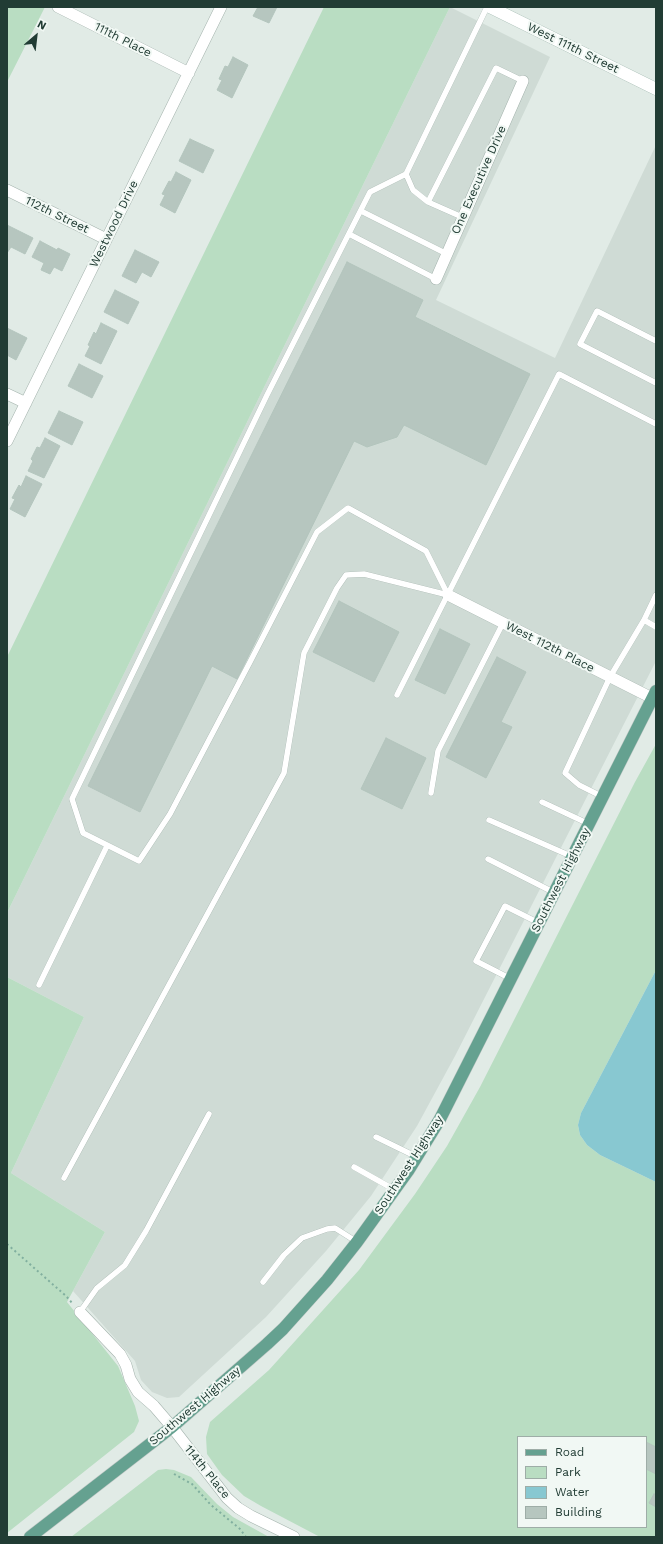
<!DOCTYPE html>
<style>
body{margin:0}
#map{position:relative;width:663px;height:1544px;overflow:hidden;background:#e1ebe6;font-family:"Work Sans",sans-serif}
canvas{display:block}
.frame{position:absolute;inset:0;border:8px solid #213c34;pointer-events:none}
.legend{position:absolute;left:517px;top:1436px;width:130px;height:92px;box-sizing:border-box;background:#f1f8f4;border:1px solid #9eada7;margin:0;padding:5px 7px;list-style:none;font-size:12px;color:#213c34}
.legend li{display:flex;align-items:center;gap:8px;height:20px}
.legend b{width:20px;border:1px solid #9eada7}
.north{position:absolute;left:16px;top:16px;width:40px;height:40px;-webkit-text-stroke:3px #f1f8f4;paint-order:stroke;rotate:28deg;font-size:11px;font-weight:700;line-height:16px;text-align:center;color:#213c34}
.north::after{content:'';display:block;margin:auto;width:14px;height:18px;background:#213c34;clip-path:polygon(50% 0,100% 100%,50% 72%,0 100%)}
</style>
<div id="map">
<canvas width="663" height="1544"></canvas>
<div class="frame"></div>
<ul class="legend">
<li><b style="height:5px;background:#65a190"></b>Road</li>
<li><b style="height:11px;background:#b9ddc2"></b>Park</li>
<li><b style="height:11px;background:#88c8d1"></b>Water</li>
<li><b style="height:11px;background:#b6c6bf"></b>Building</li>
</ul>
<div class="north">N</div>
</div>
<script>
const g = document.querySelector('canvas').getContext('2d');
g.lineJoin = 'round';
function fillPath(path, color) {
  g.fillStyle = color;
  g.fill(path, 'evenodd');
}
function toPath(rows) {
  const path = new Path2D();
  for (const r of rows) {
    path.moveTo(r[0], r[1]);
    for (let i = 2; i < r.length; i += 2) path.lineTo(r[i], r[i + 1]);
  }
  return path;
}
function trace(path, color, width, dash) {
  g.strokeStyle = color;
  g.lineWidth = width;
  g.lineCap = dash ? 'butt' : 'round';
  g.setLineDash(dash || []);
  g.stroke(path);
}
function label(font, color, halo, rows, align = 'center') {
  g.font = font + ' "Work Sans",sans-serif';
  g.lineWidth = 4;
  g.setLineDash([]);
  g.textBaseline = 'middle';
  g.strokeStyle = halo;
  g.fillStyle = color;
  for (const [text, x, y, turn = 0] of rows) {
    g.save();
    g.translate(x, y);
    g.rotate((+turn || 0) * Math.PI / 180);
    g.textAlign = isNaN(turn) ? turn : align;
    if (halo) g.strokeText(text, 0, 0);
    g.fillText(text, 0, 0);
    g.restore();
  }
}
fillPath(toPath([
 [450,7,550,57,436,300,555,358,656,145,656,661,455,1056,417,1126,371,1196,326,1251,266,1317,179,1397,167,1398,152,1392,141,1380,135,1361,73,1291,105,1232,11,1173,84,1017,7,977,7,913]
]), '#cfdbd5');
fillPath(toPath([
 [7,7,45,7,7,82],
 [324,7,450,7,7,913,7,657],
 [656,744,656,970,581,1113,578,1125,580,1135,587,1145,600,1155,656,1182,656,1537,320,1537,261,1506,244,1496,222,1475,207,1454,206,1437,210,1422,269,1370,359,1270,415,1194,447,1146,480,1087,635,782],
 [518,1437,646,1437,646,1527,518,1527],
 [7,977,84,1017,11,1173,105,1232,67,1302,118,1366,135,1406,139,1421,134,1432,7,1533],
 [166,1469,174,1470,191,1477,217,1504,233,1517,269,1537,71,1537,158,1470]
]), '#b9ddc2');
fillPath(toPath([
 [656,970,656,1182,600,1155,587,1145,580,1135,578,1125,581,1113]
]), '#88c8d1');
const building = toPath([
 [258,7,277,7,269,23,253,16,258,7],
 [233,57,248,65,232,98,217,90,222,80,219,79,225,66,228,67,233,57],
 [190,139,214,150,203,173,179,161,190,139],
 [176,172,191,180,175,213,160,205,165,195,162,194,169,181,171,182,176,172],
 [7,225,33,238,25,254,11,247,7,253,7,225],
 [40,241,57,250,58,248,70,254,62,271,54,267,50,274,41,270,44,263,32,257,40,241],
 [135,250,159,262,151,277,142,272,136,283,122,276,135,250],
 [347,262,423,300,415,317,530,374,486,465,404,425,397,437,367,447,354,441,237,679,212,666,140,812,88,786,347,262],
 [115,290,139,302,128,324,104,312,115,290],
 [101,323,117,331,101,364,85,356,90,346,88,345,94,332,96,334,101,323],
 [7,328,27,338,16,360,7,355,7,328],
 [79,364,103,376,92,398,68,386,79,364],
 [59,411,83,422,72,445,48,433,59,411],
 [45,438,60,446,44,478,28,471,33,461,31,459,37,447,40,448,45,438],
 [26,476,42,484,25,517,10,509,15,499,12,498,19,485,21,487,26,476],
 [339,601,399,632,374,682,313,652,339,601],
 [440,629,470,644,445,694,415,680,440,629],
 [497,657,526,672,501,722,512,727,486,778,446,757,497,657],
 [386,738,426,758,402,809,361,789,386,738],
 [646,1442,656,1447,656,1474,646,1469,646,1442],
 [654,1494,656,1495,656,1507,649,1503,654,1494]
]);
fillPath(building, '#b6c6bf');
trace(building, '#b3c5bd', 1);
const lane = toPath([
 [406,174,370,192,267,395,72,799,83,833,139,861,170,814,250,662,317,532,348,508,426,551,448,595],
 [428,202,496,68,523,81],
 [361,211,447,254],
 [462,217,428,202,413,190,406,174,487,7],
 [349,234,436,279],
 [656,341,597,311,580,344,656,383],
 [644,620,656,627],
 [397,695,559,374,656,424],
 [431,793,438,751,503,623],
 [603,797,579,785,565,773,610,677,644,620,656,595],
 [542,802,589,824],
 [489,820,573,857],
 [488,859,555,893],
 [511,979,476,961,505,906,539,923],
 [39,985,107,846],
 [376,1137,417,1157],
 [354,1167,395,1190],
 [64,1178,284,773,304,653,337,588,346,575,364,574,448,595],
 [263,1282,284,1255,302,1238,327,1229,335,1228,357,1242],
 [80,1312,97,1288,125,1265,146,1231,209,1114]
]);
const street = toPath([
 [58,7,189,73],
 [7,190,106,239],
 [436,279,523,81],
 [7,394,26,403],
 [7,441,221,7],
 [448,595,652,698],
 [80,1312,120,1354,126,1365,130,1379,138,1392,154,1406,172,1427,227,1498,238,1508,251,1516,294,1537]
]);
const secondary = toPath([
 [490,7,656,89]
]);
const primary = toPath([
 [30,1537,172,1427,267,1344,283,1329,327,1280,357,1242,408,1171,440,1119,656,691]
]);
trace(lane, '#a4b3ad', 6);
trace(street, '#a4b3ad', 12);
trace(secondary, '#9fb7ae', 13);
trace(primary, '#c1c8c6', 13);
trace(toPath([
 [7,1244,66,1296,73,1304],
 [174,1474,192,1484,211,1505,240,1529,246,1537]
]), '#81af9f', 2, [2, 3]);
trace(lane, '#fff', 5.5);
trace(street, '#fff', 11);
trace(secondary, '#fff', 12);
trace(primary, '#65a190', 12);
label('12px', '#213c34', '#f1f8f4', [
 ["111th Place",123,40,27],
 ["West 111th Street",573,48,26],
 ["One Executive Drive",479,180,-66],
 ["112th Street",57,215,26],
 ["Westwood Drive",114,224,-64],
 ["West 112th Place",550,647,27],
 ["Southwest Highway",561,880,-63],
 ["Southwest Highway",409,1165,-57],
 ["Southwest Highway",195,1406,-40],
 ["114th Place",207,1472,51]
]);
</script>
